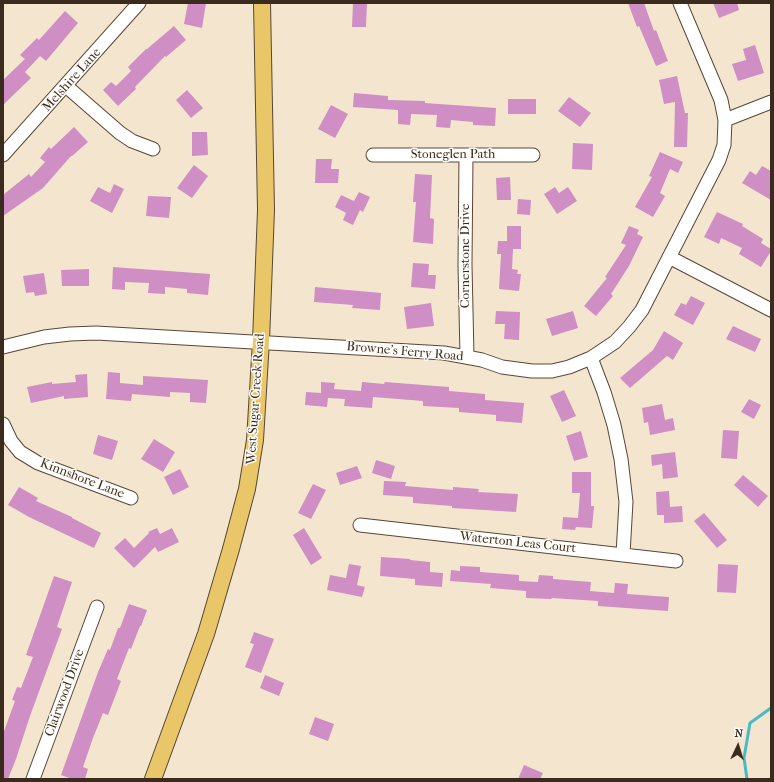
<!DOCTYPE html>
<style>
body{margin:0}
#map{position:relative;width:774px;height:782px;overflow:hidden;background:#f4e6ce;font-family:"IM FELL French Canon",serif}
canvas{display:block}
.frame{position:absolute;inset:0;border:4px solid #3b2a1e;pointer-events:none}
.north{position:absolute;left:718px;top:726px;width:40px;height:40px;-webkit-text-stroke:3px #fdfcf7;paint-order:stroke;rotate:4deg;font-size:11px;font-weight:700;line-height:16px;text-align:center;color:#3b2a1e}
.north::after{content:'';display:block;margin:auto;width:14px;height:18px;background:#3b2a1e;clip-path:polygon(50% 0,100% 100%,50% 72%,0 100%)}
</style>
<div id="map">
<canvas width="774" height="782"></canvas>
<div class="frame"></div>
<div class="north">N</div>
</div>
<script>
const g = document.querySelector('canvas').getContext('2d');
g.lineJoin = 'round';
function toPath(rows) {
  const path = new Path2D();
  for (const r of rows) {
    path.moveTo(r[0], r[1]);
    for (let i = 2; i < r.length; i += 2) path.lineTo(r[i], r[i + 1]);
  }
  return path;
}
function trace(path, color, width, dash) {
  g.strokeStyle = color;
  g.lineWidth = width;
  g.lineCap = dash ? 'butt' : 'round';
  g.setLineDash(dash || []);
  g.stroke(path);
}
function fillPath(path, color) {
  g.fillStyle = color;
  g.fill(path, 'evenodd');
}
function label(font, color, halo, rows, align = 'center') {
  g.font = font + ' "IM FELL French Canon",serif';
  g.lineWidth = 3;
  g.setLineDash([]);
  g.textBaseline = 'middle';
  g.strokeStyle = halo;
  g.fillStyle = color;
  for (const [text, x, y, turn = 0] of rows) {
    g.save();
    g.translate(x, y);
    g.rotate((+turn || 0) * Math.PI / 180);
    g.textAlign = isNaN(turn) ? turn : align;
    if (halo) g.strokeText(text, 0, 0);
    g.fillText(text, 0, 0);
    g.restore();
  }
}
trace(toPath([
 [747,779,744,758,750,723,771,708]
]), '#4bb9c4', 3);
fillPath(toPath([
 [188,3,206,3,202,28,184,24],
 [353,3,367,3,366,27,352,27],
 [628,3,644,3,654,31,656,30,668,61,656,66,639,26,637,27],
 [713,3,737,3,739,10,719,18],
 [65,11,78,23,46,61,40,56,25,72,31,78,3,105,3,80,25,59,20,55,37,38,39,40],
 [174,26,186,40,166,57,165,56,135,87,136,89,118,106,103,90,111,82,116,86,131,71,128,67,146,49,147,49],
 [755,45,764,73,738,81,732,64,746,60,743,49],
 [677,76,685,113,688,113,687,147,674,147,675,102,664,104,659,80],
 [187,90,203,108,191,118,176,100],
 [354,93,388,96,388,100,425,101,425,103,496,108,495,126,473,125,473,122,451,120,450,128,436,127,437,115,411,114,410,125,398,124,398,110,353,107],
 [569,97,591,113,580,127,558,111],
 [508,99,536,99,536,114,508,114],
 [331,105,348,114,335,138,318,129],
 [74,127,88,142,72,156,71,156,43,188,3,216,3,195,29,174,31,177,45,162,40,158,49,147,51,149],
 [192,132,207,132,208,155,192,156],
 [573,143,593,144,592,170,572,169],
 [660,152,683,162,678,173,670,169,660,193,665,196,653,217,635,207,652,177,649,176],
 [316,159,332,159,331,169,339,169,338,183,315,183],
 [194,165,208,176,192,198,177,188],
 [762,166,771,171,771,200,742,183,750,171,756,175],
 [415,174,432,175,430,218,434,219,433,244,413,242,416,202,413,202],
 [510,177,511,200,497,200,496,178],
 [114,184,124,189,112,213,90,201,98,187,110,193],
 [555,187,559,193,568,187,577,201,557,214,544,194],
 [359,192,370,197,363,212,360,210,353,225,343,220,346,213,335,207,341,195,354,201],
 [148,196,171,197,169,218,146,216],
 [518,199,531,200,530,215,517,214],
 [717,212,743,224,742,226,763,239,761,243,771,249,771,251,761,267,739,254,742,248,721,238,719,244,704,237],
 [507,226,521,226,521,249,513,249,512,269,518,270,517,274,521,274,519,291,499,289,501,254,497,254,498,241,507,241],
 [629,226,639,230,637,234,643,237,629,266,611,294,613,296,596,316,584,306,607,278,605,277,626,245,621,243],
 [413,263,429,264,428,275,436,275,435,289,411,287],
 [113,267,210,274,208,295,187,293,187,289,165,287,165,294,148,293,149,283,125,282,125,290,112,289],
 [89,269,89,286,62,286,61,270],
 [44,273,47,294,35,296,34,292,26,293,23,276],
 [315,287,381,293,380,310,352,308,353,305,314,302],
 [691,296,705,303,693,325,674,315,681,303,686,305],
 [431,303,434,326,407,329,404,307],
 [496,311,520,312,519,340,504,339,505,324,495,324],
 [573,311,578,328,552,336,546,319],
 [733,326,761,339,755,352,726,339],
 [664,331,683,343,673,360,667,356,630,388,620,378,653,350],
 [108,372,120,373,120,383,143,385,143,376,208,380,206,403,190,402,190,393,170,392,170,397,132,394,131,401,106,399],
 [87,374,88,397,64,399,64,396,31,403,27,387,52,382,52,384,76,382,75,375],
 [321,382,335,383,334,389,361,391,362,382,384,384,385,382,449,387,449,391,485,394,485,400,524,403,522,423,496,421,496,415,459,412,459,408,423,406,423,401,373,397,372,408,344,406,345,399,328,398,327,407,305,405,306,392,321,393],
 [564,390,576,416,562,422,550,396],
 [749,399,761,405,754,419,741,412],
 [662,404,665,420,673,418,675,430,650,435,648,422,644,423,642,408],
 [723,430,739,431,737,459,721,458],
 [581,431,588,457,574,461,566,436],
 [98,435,118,441,112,460,93,454],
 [154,439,175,452,163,472,141,459],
 [675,452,678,477,663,479,662,464,652,466,651,455],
 [376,460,395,466,391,479,372,473],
 [357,466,362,478,340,485,336,473],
 [180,469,189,487,173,495,164,477],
 [572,472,591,472,591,506,594,506,592,528,576,527,575,530,562,529,563,517,578,518,580,493,572,493],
 [743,475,768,496,758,507,734,485],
 [384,481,406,482,405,486,453,490,453,487,479,489,478,492,518,494,516,512,452,508,452,506,413,503,413,497,383,495],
 [313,484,326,490,311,519,298,513],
 [19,487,38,498,36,501,72,517,72,518,101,533,94,548,29,517,8,505],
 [669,491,670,507,682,506,683,522,664,523,664,515,657,515,656,492],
 [704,513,727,540,717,548,694,521],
 [157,528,160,534,172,528,179,542,158,552,155,547,134,568,114,548,125,538,134,548,149,533,148,532],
 [304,528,322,558,311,565,293,535],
 [381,557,410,559,410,560,430,562,430,572,443,573,442,587,415,585,415,579,380,576],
 [349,564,361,566,357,585,365,587,362,597,327,590,330,575,346,578],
 [718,564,738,565,736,593,717,592],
 [460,566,480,567,480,572,519,575,519,581,538,582,539,575,553,576,553,579,591,582,590,591,614,593,615,583,628,584,627,594,669,597,668,611,598,606,598,601,552,598,551,599,526,598,526,591,490,588,491,584,450,581,451,570,460,571],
 [54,576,72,582,57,627,62,629,30,716,16,759,8,779,3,779,3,734,15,701,12,700,17,687,21,688,33,657,26,655],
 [129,604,147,610,141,626,140,626,131,649,129,648,117,679,121,681,108,715,103,713,93,738,83,767,88,769,85,779,72,779,61,775,98,672,108,649,110,650,118,628,120,628],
 [254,632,274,639,261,673,245,667,254,644,250,643],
 [265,675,284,683,279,696,260,688],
 [315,717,334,724,328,741,309,734],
 [524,765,543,773,540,779,518,779]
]), '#cf8ec4');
const minor = toPath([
 [66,86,120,133,132,141,153,149],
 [725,120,771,102],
 [3,155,139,3],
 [373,155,533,155],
 [466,155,465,265,467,356],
 [669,257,771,310],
 [3,347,44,337,70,334,96,333,444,353,482,360,502,367,532,371,552,371,569,367,591,358,615,342,629,327,642,310,719,160,724,145,725,120,721,100,680,3],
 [591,358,604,392,614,425,621,459,626,502,623,554],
 [3,424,11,441,20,452,38,463,131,498],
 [360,525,676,561],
 [33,779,97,607]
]);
const major = toPath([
 [153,779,206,634,231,549,247,489,255,440,261,341,266,210,262,3]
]);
trace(minor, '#574638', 15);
trace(major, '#574638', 18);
trace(minor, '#fff', 13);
trace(major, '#e9c769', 16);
label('13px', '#3b2a1e', '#fdfcf7', [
 ["Melshire Lane",72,80,-48],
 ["Stoneglen Path",453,155],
 ["Cornerstone Drive",466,256,-90],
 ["Browne's Ferry Road",405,352,5],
 ["West Sugar Creek Road",256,399,-86],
 ["Kinnshore Lane",82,479,21],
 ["Waterton Leas Court",518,543,6],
 ["Clairwood Drive",65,693,-70]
]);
</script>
